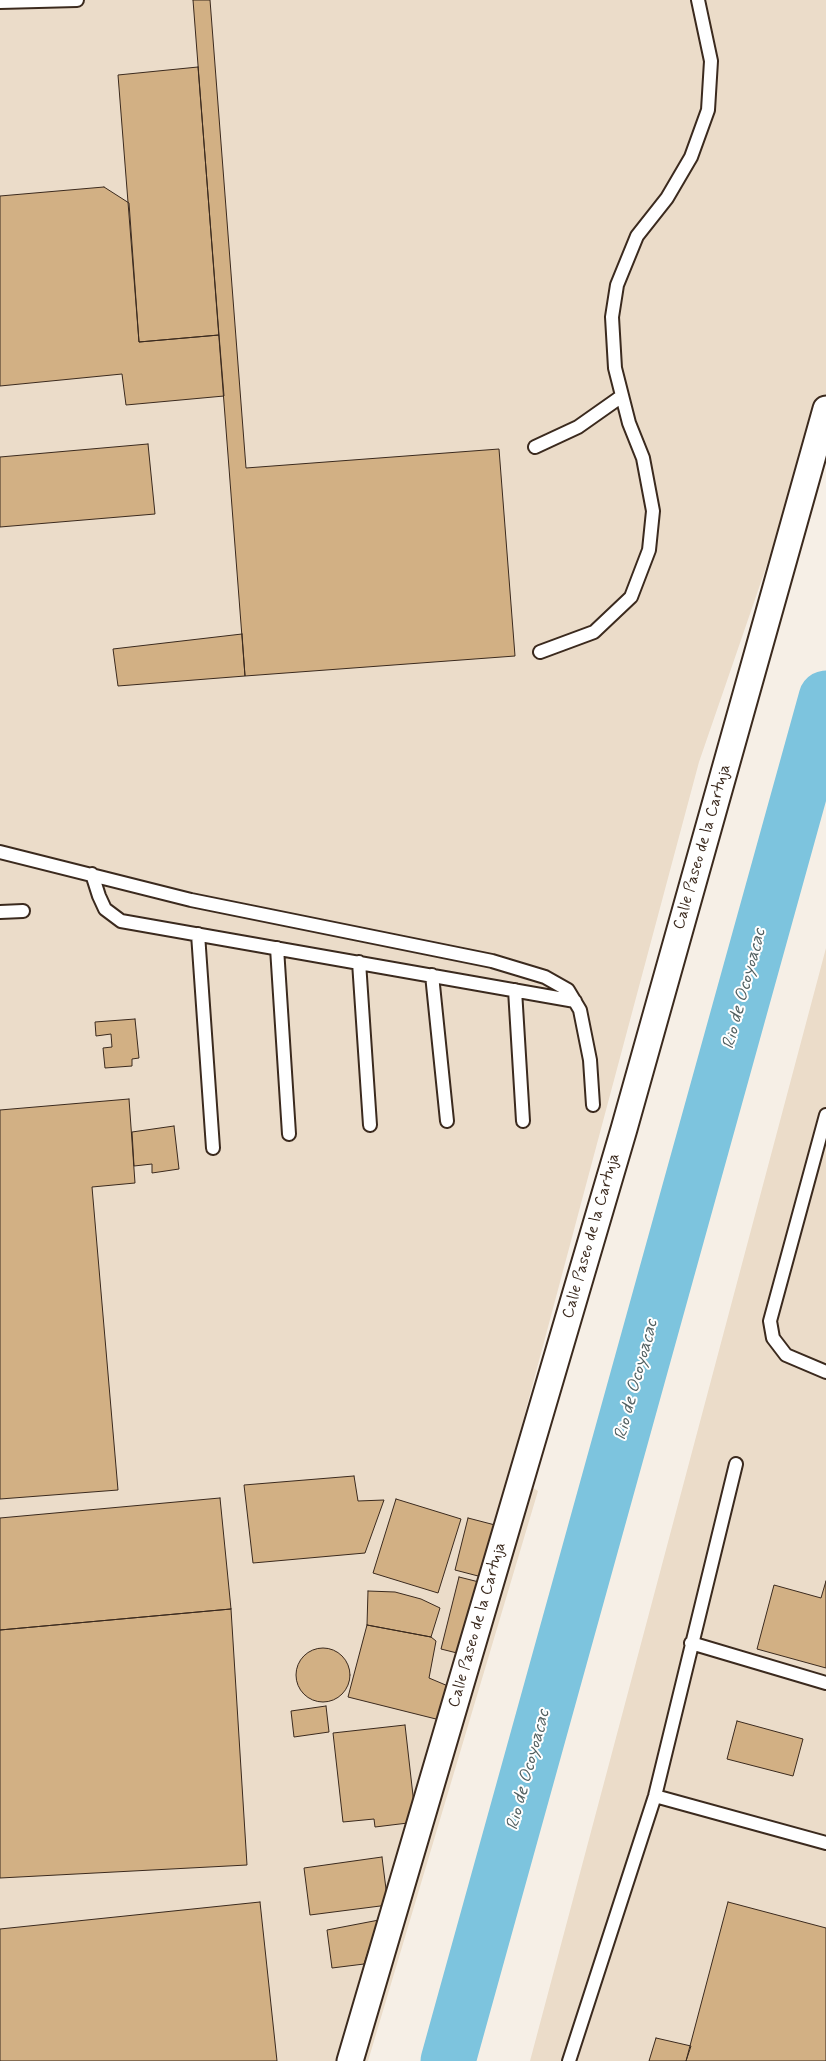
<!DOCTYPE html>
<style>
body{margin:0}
canvas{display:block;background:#f6efe6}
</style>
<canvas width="826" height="2061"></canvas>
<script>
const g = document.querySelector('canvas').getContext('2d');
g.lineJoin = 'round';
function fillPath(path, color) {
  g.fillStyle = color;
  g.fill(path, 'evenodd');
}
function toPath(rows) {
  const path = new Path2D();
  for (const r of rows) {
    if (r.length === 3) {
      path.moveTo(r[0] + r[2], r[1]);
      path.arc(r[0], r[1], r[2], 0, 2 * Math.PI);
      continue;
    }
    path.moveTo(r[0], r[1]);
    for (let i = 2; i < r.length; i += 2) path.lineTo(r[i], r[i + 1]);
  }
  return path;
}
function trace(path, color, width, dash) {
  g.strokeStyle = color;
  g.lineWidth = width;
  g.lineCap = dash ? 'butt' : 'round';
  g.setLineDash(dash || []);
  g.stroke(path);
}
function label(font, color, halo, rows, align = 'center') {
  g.font = font + ' Mynerve,sans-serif';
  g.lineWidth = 4;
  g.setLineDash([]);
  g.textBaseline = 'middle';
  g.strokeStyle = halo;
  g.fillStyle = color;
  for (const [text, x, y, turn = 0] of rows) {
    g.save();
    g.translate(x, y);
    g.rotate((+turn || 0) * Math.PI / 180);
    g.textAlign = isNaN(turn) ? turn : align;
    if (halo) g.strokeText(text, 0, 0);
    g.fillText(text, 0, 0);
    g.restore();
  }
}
fillPath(toPath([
 [0,0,826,0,826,393,699,762,509,1473,538,1491,368,2061,0,2061],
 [826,948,826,2061,530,2061]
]), '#ebdcc9');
trace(toPath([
 [448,2061,826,698]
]), '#7dc4de', 55);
const building = toPath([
 [193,0,210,0,246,468,499,449,515,656,245,676,193,0],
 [198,67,219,335,139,342,118,75,198,67],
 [104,187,129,203,139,342,219,335,224,396,126,405,122,374,0,386,0,196,104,187],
 [148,444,155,514,0,527,0,457,148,444],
 [242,634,245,676,118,686,113,649,242,634],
 [135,1019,139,1058,132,1059,132,1066,105,1068,103,1048,112,1047,111,1034,96,1036,95,1022,135,1019],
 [129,1099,135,1183,92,1187,118,1490,0,1499,0,1110,129,1099],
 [174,1126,179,1169,152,1173,152,1164,134,1166,132,1132,174,1126],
 [354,1476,358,1501,384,1500,365,1553,253,1563,244,1485,354,1476],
 [220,1498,231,1609,0,1630,0,1518,220,1498],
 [396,1499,461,1519,438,1593,373,1573,396,1499],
 [468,1518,495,1525,482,1577,455,1570,468,1518],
 [459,1577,479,1582,461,1654,441,1649,459,1577],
 [826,1581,826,1668,757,1649,774,1585,821,1598,826,1581],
 [368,1591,395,1592,421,1599,440,1608,431,1637,367,1625,368,1591],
 [231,1609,247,1865,0,1878,0,1630,231,1609],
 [367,1625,431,1637,436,1641,429,1678,448,1686,440,1720,348,1697,367,1625],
 [323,1675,27],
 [326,1706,329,1732,294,1737,291,1711,326,1706],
 [737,1721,803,1739,793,1776,727,1759,737,1721],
 [405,1725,416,1822,375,1827,374,1819,343,1822,333,1733,405,1725],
 [382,1857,388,1905,310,1915,304,1868,382,1857],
 [260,1902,277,2061,0,2061,0,1929,260,1902],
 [728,1902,826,1928,826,2061,686,2061,728,1902],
 [379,1920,364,1964,332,1968,327,1930,379,1920],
 [656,2038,691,2046,686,2061,649,2061,656,2038]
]);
fillPath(building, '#d2b084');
trace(building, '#3b2a1e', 1);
const service = toPath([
 [0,2,77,0],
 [535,447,578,427,622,396],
 [540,652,594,632,631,597,649,550,653,511,643,458,629,423,615,368,612,317,617,285,637,236,667,198,691,157,708,110,711,61,698,0],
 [0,852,191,900,492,961,545,977,568,990,580,1010,590,1060,593,1105],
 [92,874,99,896,105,909,121,921,575,1001],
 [0,912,23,911],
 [198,934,213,1148],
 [277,948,289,1134],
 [359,962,370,1125],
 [432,975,447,1121],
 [515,990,523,1121],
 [826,1115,770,1321,773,1338,786,1355,826,1372],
 [691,1643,826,1683],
 [655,1796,826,1843],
 [569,2061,655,1796,736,1464]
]);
const minor = toPath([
 [350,2061,624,1129,826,409]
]);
trace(service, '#3b2a1e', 16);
trace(minor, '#3b2a1e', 29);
trace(service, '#fff', 12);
trace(minor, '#fff', 25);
label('16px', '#3b2a1e', '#fff', [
 ["Calle Paseo de la Cartuja",703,847,-74],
 ["Calle Paseo de la Cartuja",592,1236,-74],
 ["Calle Paseo de la Cartuja",478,1625,-74]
]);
label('italic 18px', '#526061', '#fff', [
 ["Rio de Ocoyoacac",745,989,-75],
 ["Rio de Ocoyoacac",637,1380,-75],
 ["Rio de Ocoyoacac",529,1770,-75]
]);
</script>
